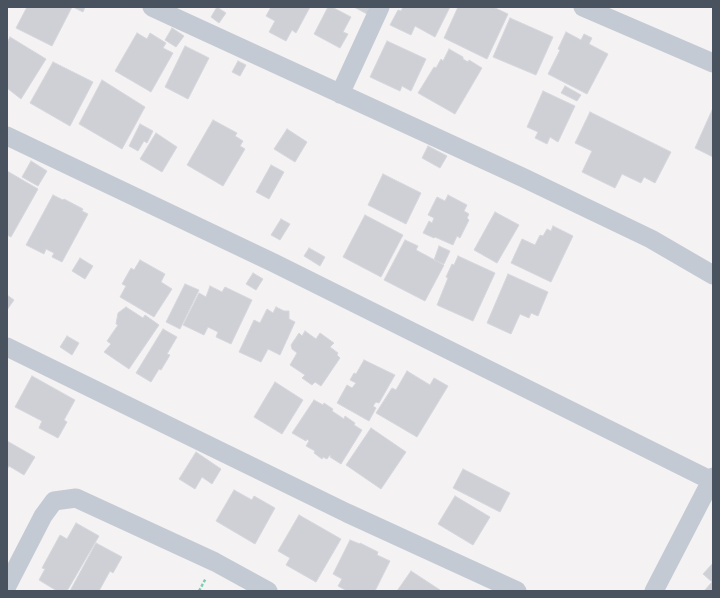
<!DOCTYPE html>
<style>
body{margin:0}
#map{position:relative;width:720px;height:598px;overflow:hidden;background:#f4f2f2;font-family:Quicksand,sans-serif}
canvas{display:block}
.frame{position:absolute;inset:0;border:8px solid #495360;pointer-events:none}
</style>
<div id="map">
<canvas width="720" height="598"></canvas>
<div class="frame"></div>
</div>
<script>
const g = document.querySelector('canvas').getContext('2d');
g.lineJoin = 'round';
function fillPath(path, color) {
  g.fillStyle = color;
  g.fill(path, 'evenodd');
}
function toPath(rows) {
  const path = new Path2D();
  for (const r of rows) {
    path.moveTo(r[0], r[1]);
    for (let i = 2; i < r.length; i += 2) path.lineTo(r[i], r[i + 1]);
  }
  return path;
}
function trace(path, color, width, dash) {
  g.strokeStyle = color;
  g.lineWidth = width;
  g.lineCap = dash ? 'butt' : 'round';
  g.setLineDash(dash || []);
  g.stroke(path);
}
const building = toPath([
 [27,7,72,7,52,46,16,28,27,7],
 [73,7,85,7,83,12,73,7],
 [217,7,226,13,219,23,211,17,217,7],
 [271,7,310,7,296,33,292,30,286,41,269,32,275,21,266,16,271,7],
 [328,7,332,7,351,17,343,32,348,34,340,48,314,34,328,7],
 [354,7,372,7,367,14,354,7],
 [403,7,450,7,435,37,415,26,411,35,390,25,398,10,401,11,403,7],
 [458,7,493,7,508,14,487,59,444,38,458,7],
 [510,18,553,37,536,75,493,57,510,18],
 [172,28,184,36,176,47,165,40,172,28],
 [566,32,581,40,584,34,592,38,589,44,608,54,587,94,548,74,560,50,558,49,566,32],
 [137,33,147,39,150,33,166,43,163,48,173,53,151,92,115,71,137,33],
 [10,37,46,59,21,99,7,88,7,43,10,37],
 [387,41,426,59,411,91,402,86,400,91,370,77,387,41],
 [185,46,209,58,188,99,165,87,185,46],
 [449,49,463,57,463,59,468,62,469,60,482,68,455,114,418,93,434,67,436,68,441,59,443,61,449,49],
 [238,61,246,65,240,76,232,72,238,61],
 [53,62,93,82,70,126,30,103,53,62],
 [102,80,145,107,122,149,79,124,102,80],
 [565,86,581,95,577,101,561,93,565,86],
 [543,91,575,106,558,142,550,137,547,144,535,138,538,132,527,127,543,91],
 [713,108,713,157,695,148,713,108],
 [590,112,671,152,655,183,644,177,641,183,622,174,615,188,582,172,592,151,575,143,590,112],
 [213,120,237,133,235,136,243,141,240,146,245,149,223,186,187,165,213,120],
 [140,124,153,131,147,143,144,141,138,151,129,146,140,124],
 [287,129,307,142,295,162,274,149,287,129],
 [156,133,177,147,162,172,140,159,156,133],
 [428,146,447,156,440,168,422,158,428,146],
 [31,161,47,171,38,186,22,177,31,161],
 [271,165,284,172,269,199,256,192,271,165],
 [7,171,38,189,11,237,7,235,7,171],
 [383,174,421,193,406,224,368,205,383,174],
 [53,195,63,200,64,199,83,209,82,211,88,214,62,262,52,257,54,253,46,249,44,254,26,245,53,195],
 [448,195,467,205,464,211,469,214,467,218,469,220,460,238,457,236,453,245,435,237,434,238,423,233,429,221,432,223,434,218,428,215,437,197,445,201,448,195],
 [495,212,519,225,497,263,474,250,495,212],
 [365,215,403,235,381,277,343,257,365,215],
 [281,219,290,224,280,240,271,235,281,219],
 [553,226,573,236,551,282,511,263,522,239,535,245,540,235,543,236,547,229,551,231,553,226],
 [405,240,418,246,416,250,444,265,425,301,384,280,405,240],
 [439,246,450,251,444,264,434,260,439,246],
 [309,248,325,257,320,266,304,256,309,248],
 [458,256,495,273,473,321,437,305,448,278,446,277,452,264,454,265,458,256],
 [80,258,93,266,85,279,72,271,80,258],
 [140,260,165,274,161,282,172,289,154,317,120,297,126,286,122,284,131,268,134,270,140,260],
 [253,273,263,279,256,290,246,284,253,273],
 [508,274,548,292,538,316,531,313,529,318,520,314,511,334,487,323,508,274],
 [185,284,199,290,180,329,166,322,185,284],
 [210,286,222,292,225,287,252,300,231,344,216,337,218,332,208,327,204,335,183,325,199,293,206,297,210,286],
 [7,295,14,300,7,310,7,295],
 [126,307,143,318,145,315,159,325,129,369,104,352,111,344,107,341,118,325,116,324,118,313,126,307],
 [276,307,284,311,289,311,289,319,295,322,280,355,268,349,261,362,239,352,254,320,260,323,267,309,273,313,276,307],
 [163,329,177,337,167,354,170,355,161,370,159,369,151,382,136,373,163,329],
 [305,331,316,339,320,333,334,343,330,347,338,353,337,355,340,358,321,386,315,382,312,385,302,378,305,375,290,365,297,353,292,349,291,345,299,333,302,336,305,331],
 [67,336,79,343,72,355,60,347,67,336],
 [364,360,395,375,379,403,376,402,373,406,376,408,369,421,337,403,347,385,352,388,356,383,350,380,354,373,356,374,364,360],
 [407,371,430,385,434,378,448,386,417,437,376,413,392,388,396,390,407,371],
 [32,376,75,400,64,420,67,422,58,438,39,428,42,421,15,407,32,376],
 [275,382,303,400,282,434,254,417,275,382],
 [314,400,323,405,324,403,333,409,332,411,344,419,345,416,355,423,354,425,362,430,341,464,330,457,331,456,330,455,327,459,323,457,322,459,314,453,315,451,306,446,309,441,307,439,306,441,292,433,314,400],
 [371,428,406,452,381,489,346,465,371,428],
 [7,441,35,457,24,475,9,466,7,469,7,441],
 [196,452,221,469,212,484,202,477,195,489,179,479,196,452],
 [463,469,510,493,500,512,453,488,463,469],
 [234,490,252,500,254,496,275,508,255,544,216,521,234,490],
 [455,496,490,517,473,545,438,524,455,496],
 [299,515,341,539,316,582,286,565,290,558,278,551,299,515],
 [76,523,99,536,67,591,57,591,39,580,45,569,42,568,60,535,67,539,76,523],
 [350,540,360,544,360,543,378,552,377,555,390,561,375,591,347,591,338,586,342,579,333,574,350,540],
 [96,543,122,557,113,573,110,571,99,591,70,591,96,543],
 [713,563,713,591,704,591,712,582,703,574,713,563],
 [411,571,440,590,439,591,397,591,411,571]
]);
fillPath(building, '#ced0d6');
trace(building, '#d6d7dd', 1);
trace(toPath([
 [199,591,206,578]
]), '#79cfae', 2.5, [3, 2]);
trace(toPath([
 [152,7,524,178,651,239,713,275],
 [583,7,713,63],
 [340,94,380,7],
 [7,136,274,263,712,481],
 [7,347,347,513,517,591],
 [7,586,43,516,54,501,76,498,215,562,268,591],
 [654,591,713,477]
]), '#c3cad3', 19);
</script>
